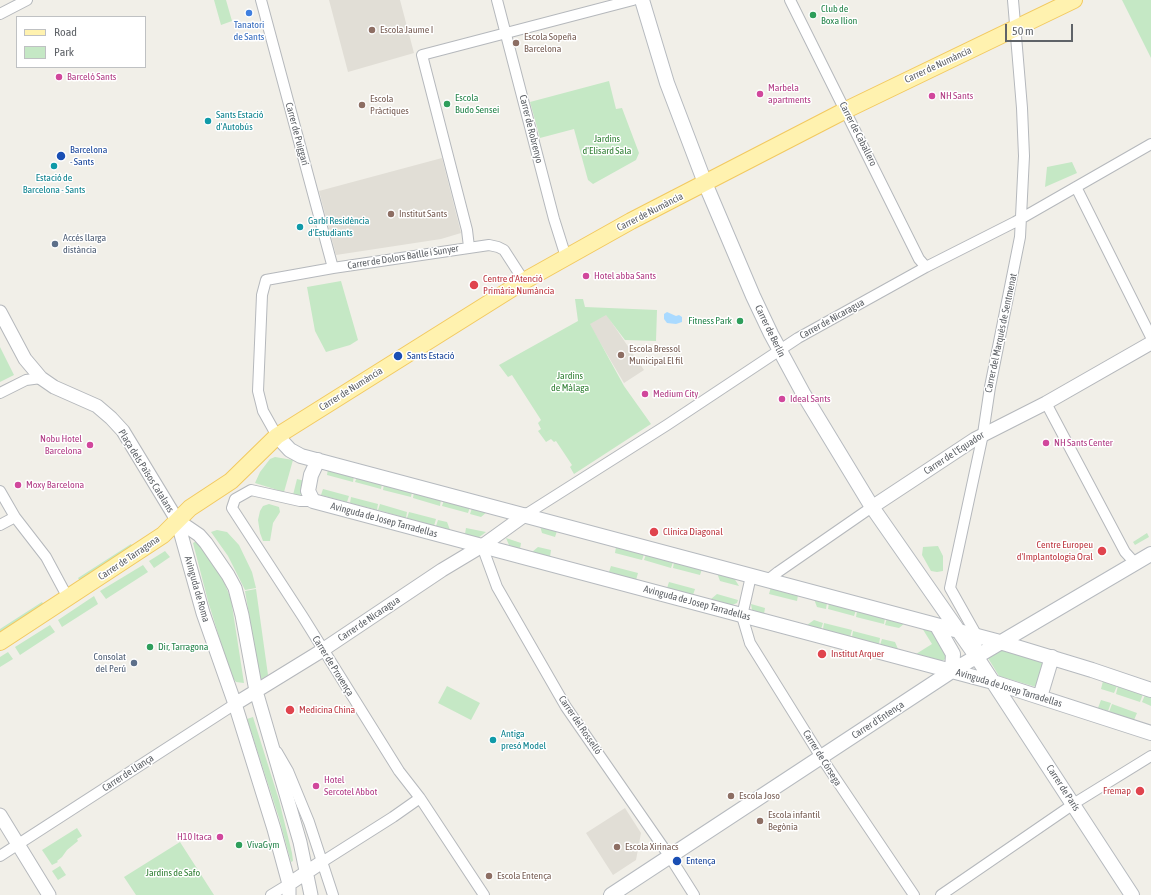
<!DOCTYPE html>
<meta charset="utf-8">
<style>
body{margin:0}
#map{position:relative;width:1151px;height:895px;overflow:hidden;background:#f1efe8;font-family:"Asap Condensed",sans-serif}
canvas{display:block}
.legend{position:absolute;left:16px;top:16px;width:130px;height:52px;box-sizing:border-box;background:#fff;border:1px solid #bfc1c3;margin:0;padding:5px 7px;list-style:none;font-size:12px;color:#5f6368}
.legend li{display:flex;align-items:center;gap:8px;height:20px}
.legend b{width:20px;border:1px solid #bfc1c3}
.scale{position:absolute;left:1005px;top:24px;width:68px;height:18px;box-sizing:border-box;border:2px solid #5f6368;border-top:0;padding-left:5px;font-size:12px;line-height:14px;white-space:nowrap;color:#5f6368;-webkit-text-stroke:3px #fff;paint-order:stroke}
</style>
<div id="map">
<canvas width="1151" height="895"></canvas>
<ul class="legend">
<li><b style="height:5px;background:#fff2af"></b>Road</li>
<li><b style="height:11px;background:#c5e8c5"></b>Park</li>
</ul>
<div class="scale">50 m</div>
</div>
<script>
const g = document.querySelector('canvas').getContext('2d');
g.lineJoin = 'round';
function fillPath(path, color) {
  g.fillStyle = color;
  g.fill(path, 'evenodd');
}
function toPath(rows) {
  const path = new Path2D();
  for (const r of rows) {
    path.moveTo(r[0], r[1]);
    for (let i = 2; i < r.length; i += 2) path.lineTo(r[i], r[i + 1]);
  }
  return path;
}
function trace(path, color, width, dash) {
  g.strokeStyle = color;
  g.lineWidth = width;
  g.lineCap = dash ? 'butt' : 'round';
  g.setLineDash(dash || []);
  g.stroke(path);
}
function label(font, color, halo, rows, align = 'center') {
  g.font = font + ' "Asap Condensed",sans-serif';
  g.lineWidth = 3;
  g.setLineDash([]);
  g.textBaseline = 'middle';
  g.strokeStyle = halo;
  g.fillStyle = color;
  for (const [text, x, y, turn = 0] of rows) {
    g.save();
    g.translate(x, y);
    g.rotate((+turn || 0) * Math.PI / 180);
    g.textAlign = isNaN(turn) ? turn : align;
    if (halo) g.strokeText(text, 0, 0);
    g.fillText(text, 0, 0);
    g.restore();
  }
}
fillPath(toPath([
 [329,0,400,0,414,53,348,72],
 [442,158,461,233,441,239,336,255,319,191],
 [606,314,644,370,624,383,589,324],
 [625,808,641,833,636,860,613,875,586,833]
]), '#e1ded6');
fillPath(toPath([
 [214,0,226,0,232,21,221,25],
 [1122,0,1151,0,1151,58],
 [609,81,616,109,622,108,639,153,636,160,593,184,588,180,574,129,540,138,530,102],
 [1072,162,1077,173,1045,187,1047,167],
 [341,281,358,340,350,345,326,352,315,331,307,287],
 [575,299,583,299,585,307,657,310,656,341,625,340,606,315,590,324,624,386,651,424,574,474,570,467,572,465,556,441,554,442,551,439,546,442,538,431,541,429,538,423,541,420,512,375,508,377,499,365,578,321],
 [0,347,14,375,0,382],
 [275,457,293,460,284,492,255,483,260,472,270,459],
 [328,469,354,476,353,482,327,475],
 [357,477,382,484,381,489,355,482],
 [297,479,305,481,300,497,293,495],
 [384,484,412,492,411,497,383,490],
 [323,489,349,496,347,502,321,495],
 [414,492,441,500,440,506,413,498],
 [351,497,378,504,377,510,350,503],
 [444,500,470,507,468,513,442,506],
 [269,504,279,507,280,512,273,523,270,541,263,541,260,533,258,520,260,511,263,506],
 [380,504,407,512,406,518,378,510],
 [472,508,487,512,481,517,470,514],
 [409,512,436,519,434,526,407,518],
 [438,520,447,522,450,530,436,526],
 [540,526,557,531,555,537,542,533],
 [466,528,486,532,478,538,465,534],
 [217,530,227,532,239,545,252,572,256,588,245,590,228,556,211,532],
 [1147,533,1149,537,1135,545,1133,542],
 [506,538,521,543,520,549,509,545],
 [198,540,219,570,231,599,244,683,236,682,231,676,208,601,193,543],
 [131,544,133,547,80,581,78,578],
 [938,546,943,556,943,571,937,572,931,571,922,555,923,547],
 [538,547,551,550,550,557,532,552],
 [616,547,644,554,642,560,615,553],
 [165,551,170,557,154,568,149,561],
 [646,554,673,562,671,568,644,560],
 [674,562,702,569,700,575,673,568],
 [143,565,148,572,106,599,100,591],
 [611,566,638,573,636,580,609,572],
 [717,573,734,578,739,586,720,581],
 [669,582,695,589,693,595,667,588],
 [771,587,798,595,797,601,769,594],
 [256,589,268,675,260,680,245,591],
 [717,594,738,600,737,603,732,605,711,599],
 [94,596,98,604,62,627,58,620],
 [814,599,827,603,826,609,817,607],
 [42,602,44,605,0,634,0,629],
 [829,603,856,610,854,616,828,609],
 [751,604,765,608,764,614,752,610],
 [857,611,885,618,884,624,856,617],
 [887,618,905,623,899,628,885,625],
 [814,620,823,623,821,629,807,625],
 [824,623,852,630,850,637,823,629],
 [50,625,55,632,20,655,15,647],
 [922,628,935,631,949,657,942,661,916,654,932,644],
 [853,631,880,638,879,644,852,637],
 [882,639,895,642,898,649,880,645],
 [1002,649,1044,663,1036,687,999,676,988,658,989,656],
 [8,652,13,659,0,667,0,657],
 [1103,681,1117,686,1114,693,1101,689],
 [447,686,480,703,471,720,438,703],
 [1118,686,1143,694,1140,702,1116,694],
 [1145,695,1151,697,1151,706,1142,702],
 [1101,700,1111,703,1108,711,1098,708],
 [1112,704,1137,713,1134,720,1109,712],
 [253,717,279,800,292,853,293,861,291,862,279,818,247,719],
 [77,828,82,836,77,839,78,841,67,850,62,857,57,861,58,862,52,865,42,850],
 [180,842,214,895,136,895,124,877],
 [60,866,66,875,58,880,52,871]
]), '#c5e8c5');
fillPath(toPath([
 [667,312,676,316,679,315,682,317,682,322,676,324,667,323,664,319,664,314]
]), '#aadaff');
const minor = toPath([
 [261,0,333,268],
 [497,0,554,219,566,257],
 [790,0,919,259,926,267],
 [0,14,27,0],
 [1076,187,1151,337],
 [469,247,467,230,422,55,633,0],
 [0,393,26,380,41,378],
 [1046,403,1125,552,1135,563],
 [277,436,263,411,258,391,262,295,266,280,333,268,489,245,498,247,504,250,524,281],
 [0,491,15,517,46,557,68,598],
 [313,501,300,501,251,490,235,499,232,508,303,617,399,771,420,798,484,895],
 [525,515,667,425,798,338,926,267,1015,222,1151,144],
 [0,525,15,517],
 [482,546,497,587,566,707,670,857,694,895],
 [751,576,742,616,750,643,821,757,914,895],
 [768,580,778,572,872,507],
 [976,656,977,636,950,588,983,434,990,387,1020,237,1024,156,1022,108,1013,0],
 [277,752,288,771,309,822,333,895],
 [0,856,235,704],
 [322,862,393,817,420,798],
 [271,895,289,884],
 [941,895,1078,801,1151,756]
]);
const tertiary = toPath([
 [0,312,25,359,41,378,54,387,97,406,111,418,123,431,177,520,203,613,235,704,274,829,289,884,289,895],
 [872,507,975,439,1046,403,1151,343],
 [177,520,199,535,206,543,228,575,235,588,242,615,256,691,300,842,311,895],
 [235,704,318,653,442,570,482,546,525,515],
 [0,815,49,895],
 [289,884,322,862]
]);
const secondary = toPath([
 [642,0,667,83,705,183,753,296,771,334,804,395,872,507,976,656,1132,895],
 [277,436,290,450,301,456,1000,642,1092,670,1151,690],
 [318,460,311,475,308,491,313,501,993,682,1151,733],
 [937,626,953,654,952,671],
 [1040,697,1052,657],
 [611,895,952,671,1151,554]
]);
const primary = toPath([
 [0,642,163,535,190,508,231,481,277,436,524,281,631,221,846,110,1074,0]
]);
trace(minor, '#b5b8bc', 12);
trace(tertiary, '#b5b8bc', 15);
trace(secondary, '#b6babf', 16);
trace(primary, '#f2c960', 18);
trace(minor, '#fff', 10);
trace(tertiary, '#fff', 13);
trace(secondary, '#fff', 14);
trace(primary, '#fff2af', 16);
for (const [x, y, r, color] of [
 [249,13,4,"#3f7fe0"],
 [813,15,4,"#2e9e5b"],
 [372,30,4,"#8d6e63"],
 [516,43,4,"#8d6e63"],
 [59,77,4,"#d1479c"],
 [760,94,4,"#d1479c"],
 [932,96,4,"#d1479c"],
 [447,104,4,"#2e9e5b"],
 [362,105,4,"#8d6e63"],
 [208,121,4,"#0f9aa8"],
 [61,156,5,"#1a4fb4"],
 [54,166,4,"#0f9aa8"],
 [391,214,4,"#8d6e63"],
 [300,227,4,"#0f9aa8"],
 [55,244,4,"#5c6f8a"],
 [586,276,4,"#d1479c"],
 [474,285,5,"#e0444e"],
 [740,321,4,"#2e9e5b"],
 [621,355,4,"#8d6e63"],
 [398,356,5,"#1a4fb4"],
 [645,394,4,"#d1479c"],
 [782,399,4,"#d1479c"],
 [1046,443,4,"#d1479c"],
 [90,445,4,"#d1479c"],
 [18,485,4,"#d1479c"],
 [654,532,5,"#e0444e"],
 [1102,551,5,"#e0444e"],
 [150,647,4,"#2e9e5b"],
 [822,654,5,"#e0444e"],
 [134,663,4,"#5c6f8a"],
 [290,710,5,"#e0444e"],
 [493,740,4,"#0f9aa8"],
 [316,786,4,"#d1479c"],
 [1140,791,5,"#e0444e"],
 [731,796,4,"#8d6e63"],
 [760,821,4,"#8d6e63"],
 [220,837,4,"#d1479c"],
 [239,845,4,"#2e9e5b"],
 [617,847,4,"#8d6e63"],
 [677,861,5,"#1a4fb4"],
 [489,876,4,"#8d6e63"]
]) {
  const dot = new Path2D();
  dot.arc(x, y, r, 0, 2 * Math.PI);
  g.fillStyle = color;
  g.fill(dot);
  trace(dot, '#fff', 1.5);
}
label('10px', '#27864d', '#fff', [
 ["Club de",821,9],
 ["Boxa Ilion",821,21],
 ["Escola",455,98],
 ["Budo Sensei",455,110],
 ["Fitness Park",732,321,"right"],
 ["Dir, Tarragona",158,647],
 ["VivaGym",247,845]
], 'left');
label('10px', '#366cbe', '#fff', [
 ["Tanatori",249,25],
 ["de Sants",249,37]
]);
label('10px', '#785e54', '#fff', [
 ["Escola Jaume I",380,30],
 ["Escola Sopeña",524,37],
 ["Barcelona",524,49],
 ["Escola",370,99],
 ["Pràctiques",370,111],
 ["Institut Sants",399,214],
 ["Escola Bressol",629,349],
 ["Municipal El fil",629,361],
 ["Escola Joso",739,796],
 ["Escola infantil",768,815],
 ["Begònia",768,827],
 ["Escola Xirinacs",625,847],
 ["Escola Entença",497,876]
], 'left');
label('10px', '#5f6368', '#fff', [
 ["Carrer de Numància",938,65,-25],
 ["Carrer de Robrenyo",531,129,76],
 ["Carrer de Puiggarí",297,134,75],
 ["Carrer de Caballero",858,134,63],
 ["Carrer de Numància",650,212,-27],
 ["Carrer de Dolors Batlle i Sunyer",403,257,-9],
 ["Carrer de Nicaragua",832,319,-29],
 ["Carrer de Berlín",770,331,64],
 ["Carrer del Marquès de Sentmenat",1001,333,-78],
 ["Carrer de Numància",351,389,-32],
 ["Carrer de l'Equador",954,453,-33],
 ["Plaça dels Països Catalans",146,471,58],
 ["Avinguda de Josep Tarradellas",384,520,15],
 ["Carrer de Tarragona",129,558,-34],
 ["Avinguda de Roma",197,589,74],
 ["Avinguda de Josep Tarradellas",697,603,15],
 ["Carrer de Nicaragua",369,619,-34],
 ["Carrer de Provença",333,666,58],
 ["Avinguda de Josep Tarradellas",1009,688,17],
 ["Carrer d'Entença",878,720,-33],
 ["Carrer del Rosselló",580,725,56],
 ["Carrer de Còrsega",822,758,58],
 ["Carrer de Llança",128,773,-33],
 ["Carrer de París",1063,788,57]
]);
label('10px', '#b23c85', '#fff', [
 ["Barceló Sants",67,77],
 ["Marbela",768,88],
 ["apartments",768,100],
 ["NH Sants",940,96],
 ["Hotel abba Sants",594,276],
 ["Medium City",653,394],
 ["Ideal Sants",790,399],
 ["Nobu Hotel",82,439,"right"],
 ["Barcelona",82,451,"right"],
 ["NH Sants Center",1054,443],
 ["Moxy Barcelona",26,485],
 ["Hotel",324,780],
 ["Sercotel Abbot",324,792],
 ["H10 Itaca",212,837,"right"]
], 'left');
label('10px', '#0d838f', '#fff', [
 ["Sants Estació",216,115],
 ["d'Autobús",216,127],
 ["Estació de",54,178,"center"],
 ["Barcelona - Sants",54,190,"center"],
 ["Garbí Residència",308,221],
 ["d'Estudiants",308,233],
 ["Antiga",501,734],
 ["presó Model",501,746]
], 'left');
label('10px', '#348238', '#fff', [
 ["Jardins",607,139],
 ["d'Elisard Sala",607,151],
 ["Jardins",570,376],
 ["de Màlaga",570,388],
 ["Jardins de Safo",173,873]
]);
label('10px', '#164399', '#fff', [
 ["Barcelona",70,150],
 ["- Sants",70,162],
 ["Sants Estació",407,356],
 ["Entença",686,861]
], 'left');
label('10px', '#4e5e75', '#fff', [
 ["Accés llarga",63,238],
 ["distància",63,250],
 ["Consolat",126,657,"right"],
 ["del Perú",126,669,"right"]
], 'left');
label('10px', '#be3a42', '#fff', [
 ["Centre d'Atenció",483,279],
 ["Primària Numància",483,291],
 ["Clínica Diagonal",663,532],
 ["Centre Europeu",1093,545,"right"],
 ["d'Implantologia Oral",1093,557,"right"],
 ["Institut Arquer",831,654],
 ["Medicina China",299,710],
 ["Fremap",1131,791,"right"]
], 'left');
</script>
